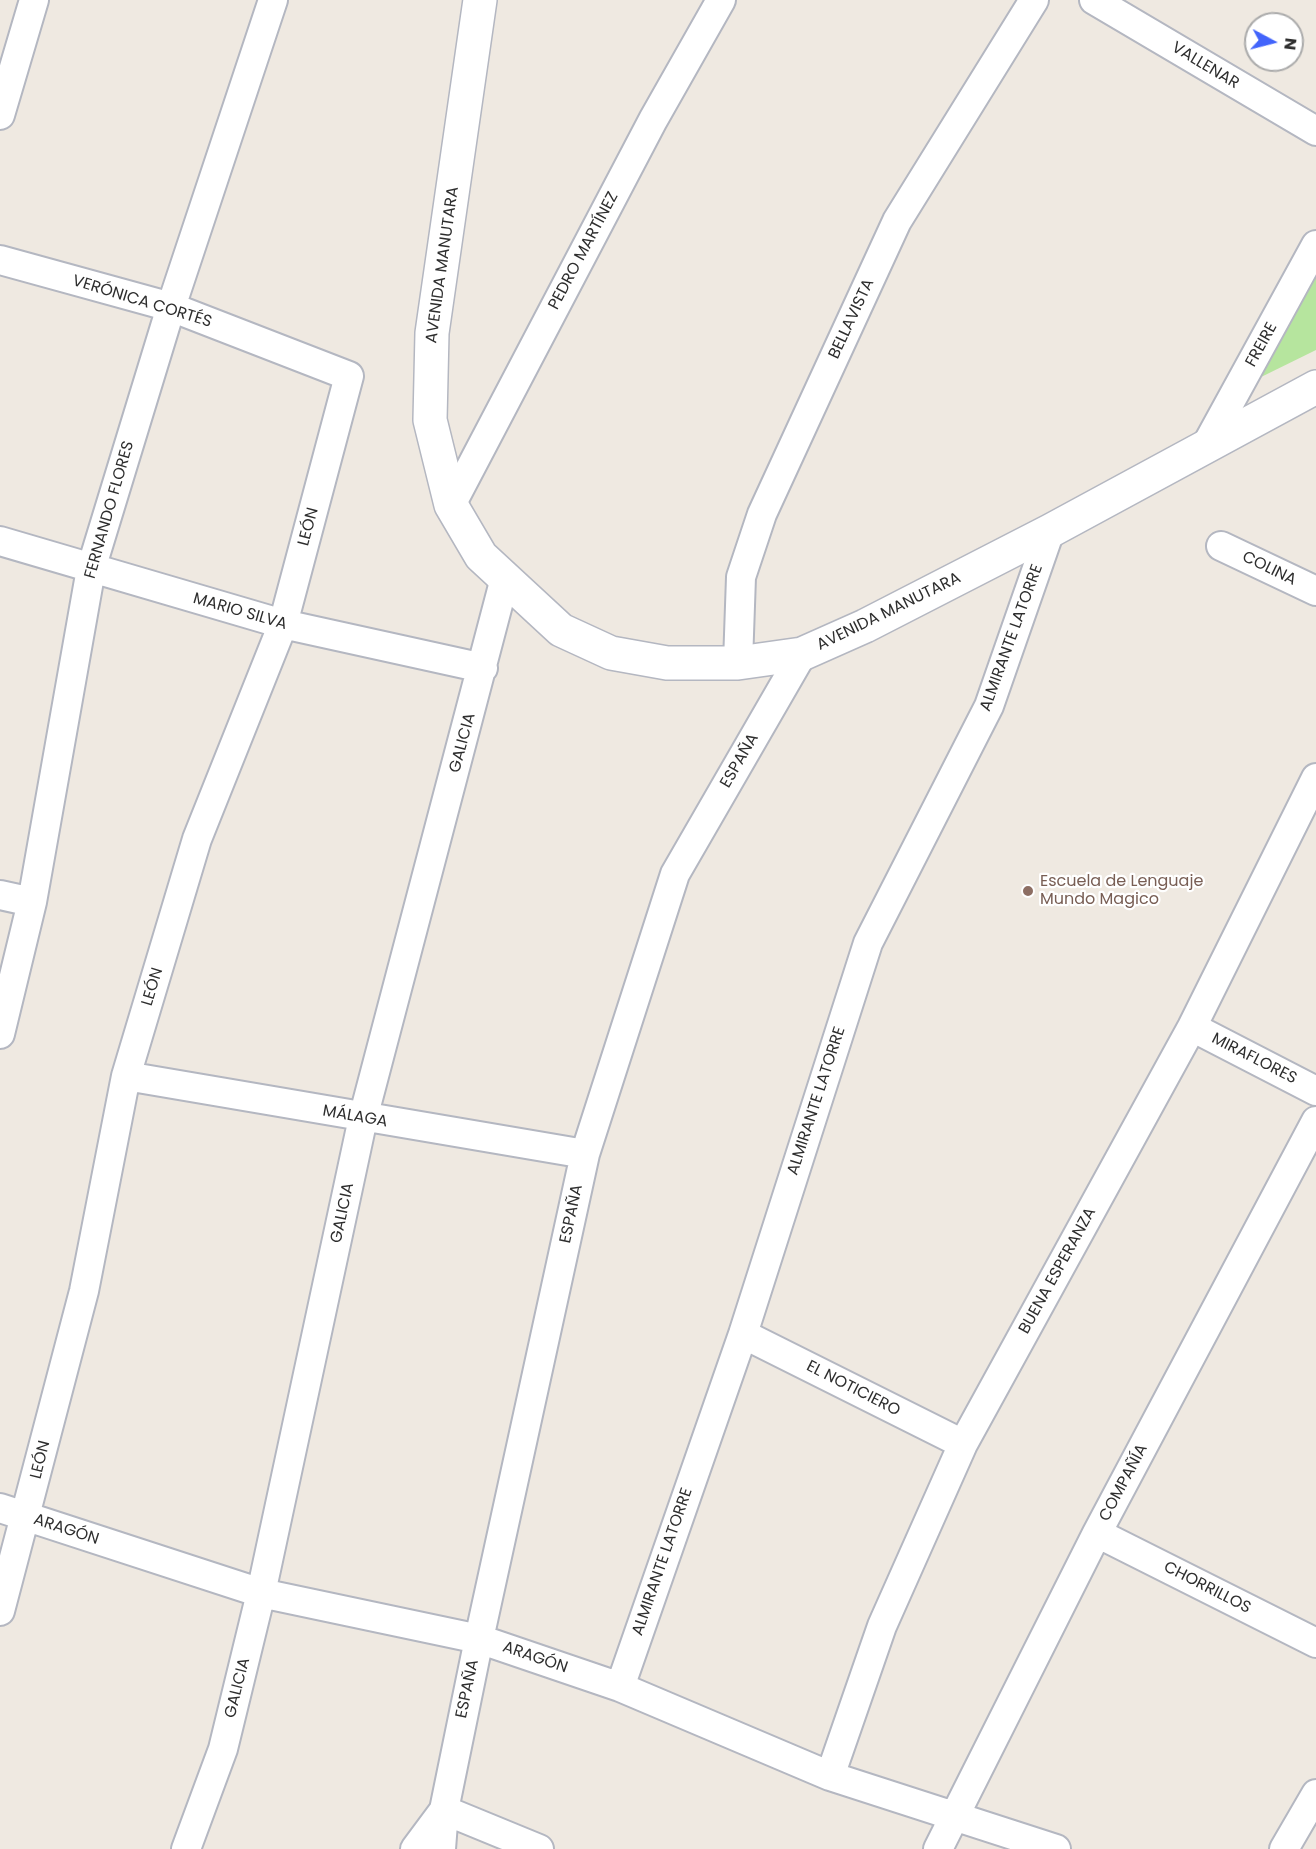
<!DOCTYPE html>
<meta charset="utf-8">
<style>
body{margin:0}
#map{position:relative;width:1316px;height:1849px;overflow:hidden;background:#efe9e1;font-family:Poppins,sans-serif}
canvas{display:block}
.north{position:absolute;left:1244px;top:12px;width:60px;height:60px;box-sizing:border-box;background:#fff;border:2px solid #ababab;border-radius:50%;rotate:97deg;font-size:16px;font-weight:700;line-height:24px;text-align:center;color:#2e2e2e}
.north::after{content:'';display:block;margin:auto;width:21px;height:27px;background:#4264fb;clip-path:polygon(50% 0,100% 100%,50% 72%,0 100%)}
</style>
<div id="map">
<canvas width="1316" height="1849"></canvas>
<div class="north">N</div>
</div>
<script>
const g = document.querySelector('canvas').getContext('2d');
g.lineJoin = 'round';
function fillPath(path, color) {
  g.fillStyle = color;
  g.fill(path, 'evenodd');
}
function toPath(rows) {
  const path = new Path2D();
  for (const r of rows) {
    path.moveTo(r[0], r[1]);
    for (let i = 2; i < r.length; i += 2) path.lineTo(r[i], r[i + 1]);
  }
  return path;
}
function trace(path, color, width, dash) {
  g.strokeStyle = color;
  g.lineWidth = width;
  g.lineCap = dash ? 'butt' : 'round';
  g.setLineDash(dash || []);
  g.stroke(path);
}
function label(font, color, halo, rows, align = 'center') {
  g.font = font + ' Poppins,sans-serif';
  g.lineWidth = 4.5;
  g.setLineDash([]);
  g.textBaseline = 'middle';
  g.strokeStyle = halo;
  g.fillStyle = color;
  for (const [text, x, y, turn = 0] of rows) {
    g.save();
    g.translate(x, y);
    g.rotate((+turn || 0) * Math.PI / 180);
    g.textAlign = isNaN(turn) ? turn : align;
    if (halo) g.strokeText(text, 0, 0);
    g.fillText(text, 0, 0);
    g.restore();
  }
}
fillPath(toPath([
 [1316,273,1316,350,1255,380]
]), '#b6e59e');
const minor = toPath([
 [1094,0,1316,131],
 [0,115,34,0],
 [0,260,171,307,349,376,283,624,197,839,126,1076,84,1291,0,1611],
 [1207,444,1316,245],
 [451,505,653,120,721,0],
 [0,541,283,624,483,668],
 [1221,546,1316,591],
 [738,663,741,577,762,514,897,221,1034,0],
 [0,895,32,902],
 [1192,1027,1316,1091],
 [0,1034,32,902,91,569,171,307,273,0],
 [126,1076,585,1154],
 [743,1334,963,1444],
 [0,1508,261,1593,479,1639,620,1687,830,1776,1056,1849],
 [1097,1533,1316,1643],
 [620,1687,743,1334,868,943,989,706,1050,531],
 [830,1776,882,1626,963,1444,1192,1027,1316,778],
 [444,1810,539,1849],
 [186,1849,223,1749,261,1593,363,1118,505,578],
 [415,1849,444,1810],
 [441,1849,444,1810,479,1639,585,1154,675,874,802,654],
 [938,1849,1097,1533,1316,1121],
 [1284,1849,1316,1794]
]);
const secondary = toPath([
 [480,0,432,333,430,420,451,505,481,556,561,630,611,653,667,663,738,663,802,654,865,626,1050,531,1316,387]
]);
trace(minor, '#b4b7c1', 32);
trace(secondary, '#b4b7c1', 36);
trace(minor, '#fff', 28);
trace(secondary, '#fff', 33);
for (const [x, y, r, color] of [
 [1028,891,6,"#8d6e63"]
]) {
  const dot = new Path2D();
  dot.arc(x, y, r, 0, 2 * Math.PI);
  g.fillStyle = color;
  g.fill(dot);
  trace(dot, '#fff', 2);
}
label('16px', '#2e2e2e', '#fff', [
 ["VALLENAR",1205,66,31],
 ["PEDRO MARTÍNEZ",584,251,-62],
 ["AVENIDA MANUTARA",443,265,-82],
 ["VERÓNICA CORTÉS",142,302,17],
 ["BELLAVISTA",852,319,-65],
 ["FREIRE",1262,345,-61],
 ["FERNANDO FLORES",110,510,-74],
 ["LEÓN",309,527,-75],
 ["COLINA",1269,569,26],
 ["MARIO SILVA",240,612,16],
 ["AVENIDA MANUTARA",889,612,-26],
 ["ALMIRANTE LATORRE",1012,638,-70],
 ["GALICIA",463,743,-75],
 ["ESPAÑA",740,761,-60],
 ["LEÓN",153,987,-73],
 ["MIRAFLORES",1254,1059,27],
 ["ALMIRANTE LATORRE",817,1101,-72],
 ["MÁLAGA",355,1117,10],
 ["GALICIA",343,1213,-78],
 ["ESPAÑA",572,1214,-78],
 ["BUENA ESPERANZA",1058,1271,-61],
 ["EL NOTICIERO",853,1389,27],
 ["LEÓN",41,1460,-76],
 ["COMPAÑÍA",1124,1483,-62],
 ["ARAGÓN",66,1530,18],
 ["ALMIRANTE LATORRE",663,1562,-71],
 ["CHORRILLOS",1207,1588,27],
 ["ARAGÓN",535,1658,19],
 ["GALICIA",238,1688,-76],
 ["ESPAÑA",468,1689,-78]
]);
label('16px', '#785e54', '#fff', [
 ["Escuela de Lenguaje",1040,882],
 ["Mundo Magico",1040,900]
], 'left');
</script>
